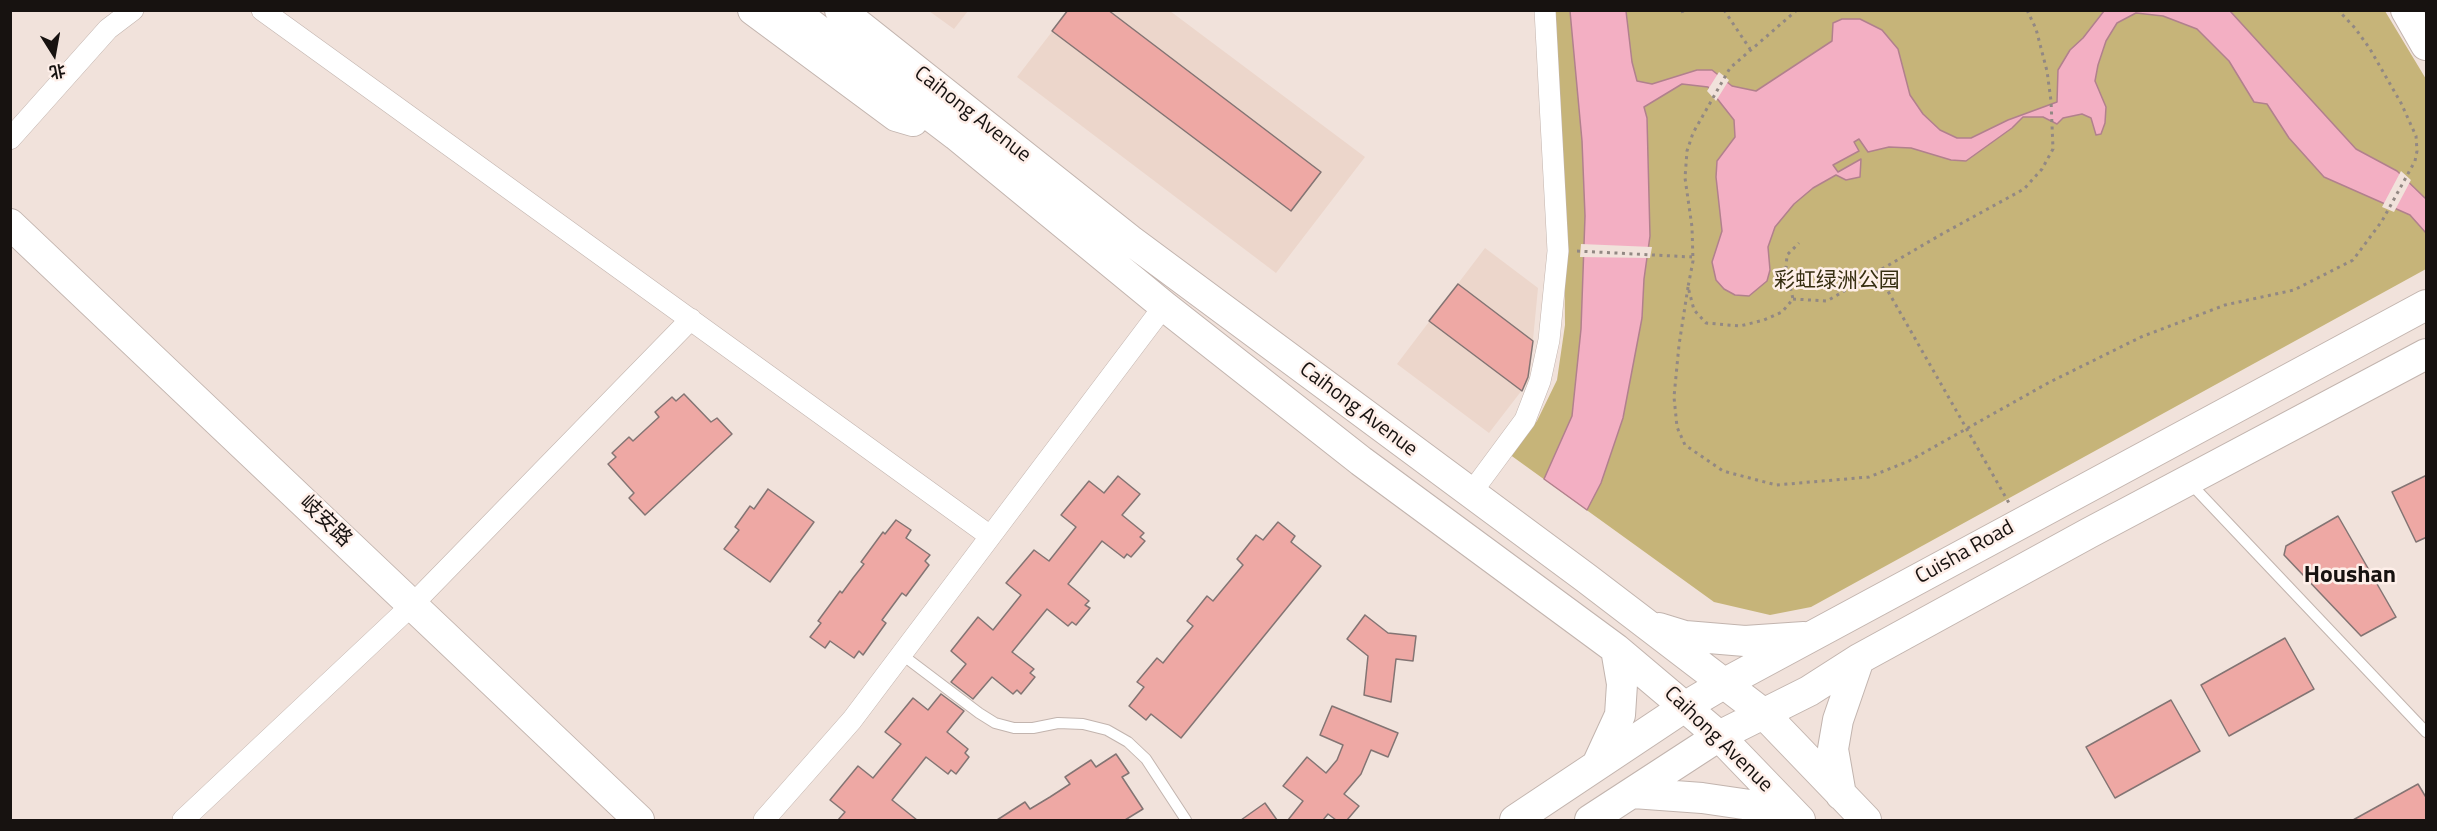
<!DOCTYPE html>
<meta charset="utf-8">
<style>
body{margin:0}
#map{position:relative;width:2437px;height:831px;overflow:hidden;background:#f1e2db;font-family:"Titillium Web","Noto Sans SC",sans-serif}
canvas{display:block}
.frame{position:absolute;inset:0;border:12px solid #171210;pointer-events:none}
.north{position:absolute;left:24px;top:24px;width:60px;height:60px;-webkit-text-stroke:4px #feefe9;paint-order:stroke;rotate:169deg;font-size:16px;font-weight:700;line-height:24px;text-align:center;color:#171210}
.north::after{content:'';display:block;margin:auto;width:21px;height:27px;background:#171210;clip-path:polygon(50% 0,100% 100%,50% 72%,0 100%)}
</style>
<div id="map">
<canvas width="2437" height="831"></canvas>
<div class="frame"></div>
<div class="north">北</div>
</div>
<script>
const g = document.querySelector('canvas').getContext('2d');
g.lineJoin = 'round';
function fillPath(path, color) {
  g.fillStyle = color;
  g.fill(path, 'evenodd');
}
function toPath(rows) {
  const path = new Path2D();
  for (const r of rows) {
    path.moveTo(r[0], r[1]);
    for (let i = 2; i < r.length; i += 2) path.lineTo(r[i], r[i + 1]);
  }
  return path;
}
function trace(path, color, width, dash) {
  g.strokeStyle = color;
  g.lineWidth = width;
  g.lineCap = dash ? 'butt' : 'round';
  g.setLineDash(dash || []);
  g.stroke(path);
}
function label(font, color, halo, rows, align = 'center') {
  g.font = font + ' "Titillium Web","Noto Sans SC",sans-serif';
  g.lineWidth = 5;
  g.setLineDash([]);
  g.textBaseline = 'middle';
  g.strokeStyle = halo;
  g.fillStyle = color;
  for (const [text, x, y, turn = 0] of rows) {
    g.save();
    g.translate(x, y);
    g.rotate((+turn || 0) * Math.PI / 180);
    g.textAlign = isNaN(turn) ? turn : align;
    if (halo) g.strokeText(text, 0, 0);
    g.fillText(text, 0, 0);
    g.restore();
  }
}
fillPath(toPath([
 [929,11,968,11,954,29],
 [1068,11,1170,11,1365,157,1276,273,1017,77],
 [1485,248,1538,288,1529,381,1489,433,1397,364]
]), '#ecd6cb');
fillPath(toPath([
 [1554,11,2385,11,2426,79,2426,269,1811,607,1770,615,1714,602,1509,454,1537,421,1557,380,1565,325,1564,198]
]), '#c6b479');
const water = toPath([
 [1570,11,1626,11,1632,62,1637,81,1652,84,1697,70,1712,70,1732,86,1756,91,1832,41,1833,23,1842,19,1860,19,1882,30,1898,49,1910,95,1923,114,1940,130,1957,138,1971,138,2008,120,2057,102,2058,70,2070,50,2083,38,2104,11,2230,11,2356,149,2397,171,2426,199,2426,233,2410,215,2324,177,2289,138,2267,104,2254,102,2229,61,2197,29,2163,16,2136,13,2117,23,2106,41,2098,65,2095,81,2106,107,2105,123,2101,134,2096,135,2091,118,2082,114,2063,118,2057,124,2043,117,2023,117,2012,128,1966,161,1951,160,1911,148,1889,147,1868,152,1859,139,1854,142,1859,151,1833,165,1838,172,1861,159,1860,177,1846,180,1836,175,1813,188,1794,204,1775,227,1768,247,1770,270,1767,281,1749,296,1735,295,1724,289,1716,280,1712,262,1722,231,1716,177,1717,161,1735,137,1734,120,1708,87,1682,84,1644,107,1647,118,1650,236,1644,279,1642,318,1623,418,1601,483,1587,510,1544,479,1572,416,1581,329,1585,216,1582,141,1570,11]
]);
fillPath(water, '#f3afc3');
trace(water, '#b1808d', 1.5);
fillPath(toPath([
 [1719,72,1729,80,1716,101,1707,91],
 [2401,171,2411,180,2394,212,2382,207],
 [1581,244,1652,247,1650,258,1580,257]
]), '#f1e2db');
const building = toPath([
 [1068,10,1108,10,1321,172,1291,211,1052,31,1068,10],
 [1458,284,1533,341,1528,377,1522,391,1429,321,1458,284],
 [684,394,711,422,717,418,732,434,645,515,629,498,634,493,608,464,616,457,612,453,629,437,633,441,659,417,655,412,672,397,676,401,684,394],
 [2427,475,2427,537,2416,542,2392,492,2427,475],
 [1118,476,1140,494,1122,515,1144,533,1140,537,1145,541,1131,557,1127,554,1124,558,1102,541,1068,584,1089,601,1085,605,1090,608,1076,625,1072,622,1068,626,1047,609,1012,652,1034,669,1030,673,1035,677,1021,694,1017,690,1013,694,992,677,973,699,951,682,966,664,951,651,978,617,993,630,1021,595,1006,583,1034,550,1049,561,1076,527,1061,515,1089,481,1104,493,1118,476],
 [768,489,814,522,770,582,724,549,739,530,735,527,750,506,754,509,768,489],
 [2338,516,2396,617,2361,636,2284,555,2286,546,2338,516],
 [896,520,911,530,906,538,930,555,925,561,929,565,906,596,902,593,882,620,886,623,863,655,859,651,854,658,830,641,825,648,810,637,821,623,818,621,840,591,842,593,853,578,864,564,861,562,883,532,885,534,896,520],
 [1278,522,1295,536,1291,542,1321,566,1181,738,1151,714,1146,720,1129,706,1144,687,1137,682,1157,658,1163,663,1178,644,1193,626,1187,621,1207,596,1213,601,1243,565,1237,559,1256,535,1263,540,1278,522],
 [1365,615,1388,633,1416,636,1413,661,1396,659,1391,702,1364,695,1368,656,1347,639,1365,615],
 [2285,638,2314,689,2229,736,2201,685,2285,638],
 [941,694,964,711,947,732,968,749,965,753,969,757,956,774,951,770,948,774,926,757,892,800,917,820,838,820,845,812,830,800,858,766,873,778,901,744,885,732,913,698,928,710,941,694],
 [2171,700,2200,751,2115,798,2086,747,2171,700],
 [1332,706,1398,733,1388,757,1371,750,1361,774,1344,794,1359,806,1347,820,1336,820,1328,814,1323,820,1288,820,1303,801,1283,786,1307,757,1326,773,1337,760,1343,745,1320,735,1332,706],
 [1116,754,1129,773,1122,777,1143,809,1125,820,997,820,1025,802,1030,809,1050,797,1070,784,1065,777,1091,760,1096,767,1116,754],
 [2418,784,2427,799,2427,820,2353,820,2418,784],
 [1265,803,1277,820,1241,820,1265,803]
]);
fillPath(building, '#eea8a4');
trace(building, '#837473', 1.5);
const lane = toPath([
 [2189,482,2426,732],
 [901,654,979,713,995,723,1014,728,1033,728,1058,723,1083,724,1107,730,1128,742,1146,759,1186,820]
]);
const street = toPath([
 [262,10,990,536],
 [10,139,108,29,133,10],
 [1471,493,1525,420,1540,381,1549,340,1558,251,1545,10],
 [183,820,412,605,691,319],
 [764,820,852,720,1164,306]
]);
const secondary = toPath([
 [753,10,896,116,913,121],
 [792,10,956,135,1164,306,1361,461,1616,649,1719,736,1800,820],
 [840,10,1130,240,1586,578,1764,714,1866,820],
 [2406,10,2426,45],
 [10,224,639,820],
 [1659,628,1685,636,1745,641,1804,637],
 [1597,765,1620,715,1622,684,1616,649],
 [1633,793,1702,798,1750,805,1795,820],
 [1841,795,1833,749,1838,720,1859,659],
 [1515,820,1686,706,1725,683,2426,305],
 [1590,820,1719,736,1809,691,1859,659,2089,533,2426,354]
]);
trace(lane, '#c2b4ae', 12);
trace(street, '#c2b4ae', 22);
trace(secondary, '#c2b4ae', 32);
trace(toPath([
 [1682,10,1683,14],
 [1724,10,1750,49],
 [1797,10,1730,68,1693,133,1687,151,1685,178,1692,227,1693,261,1688,287,1694,310,1706,323,1740,326,1764,320,1782,312,1793,299,1786,268,1787,255,1799,243],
 [1577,251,1692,257],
 [1877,272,2009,503],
 [1688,287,1679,345,1674,397,1677,427,1685,445,1723,471,1776,485,1869,477,1909,461,2048,383,2141,337,2225,305,2294,290,2353,260,2382,221,2415,161,2417,151,2416,136,2401,103,2370,49,2355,28,2338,10],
 [1793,299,1827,301,1942,234,2024,189,2042,169,2053,149,2051,101,2047,71,2036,29,2027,10]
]), '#928883', 3, [3, 4.5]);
trace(lane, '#fff', 10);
trace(street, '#fff', 21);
trace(secondary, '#fff', 30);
label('21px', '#171210', '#feefe9', [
 ["Caihong Avenue",972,115,38],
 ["Caihong Avenue",1358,410,37],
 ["岐安路",325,522,44],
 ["Cuisha Road",1965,553,-29],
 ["Caihong Avenue",1718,740,44]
]);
label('21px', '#362e11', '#feefe9', [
 ["彩虹绿洲公园",1837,282]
]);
label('bold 24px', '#171210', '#feefe9', [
 ["Houshan",2350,576]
]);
</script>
